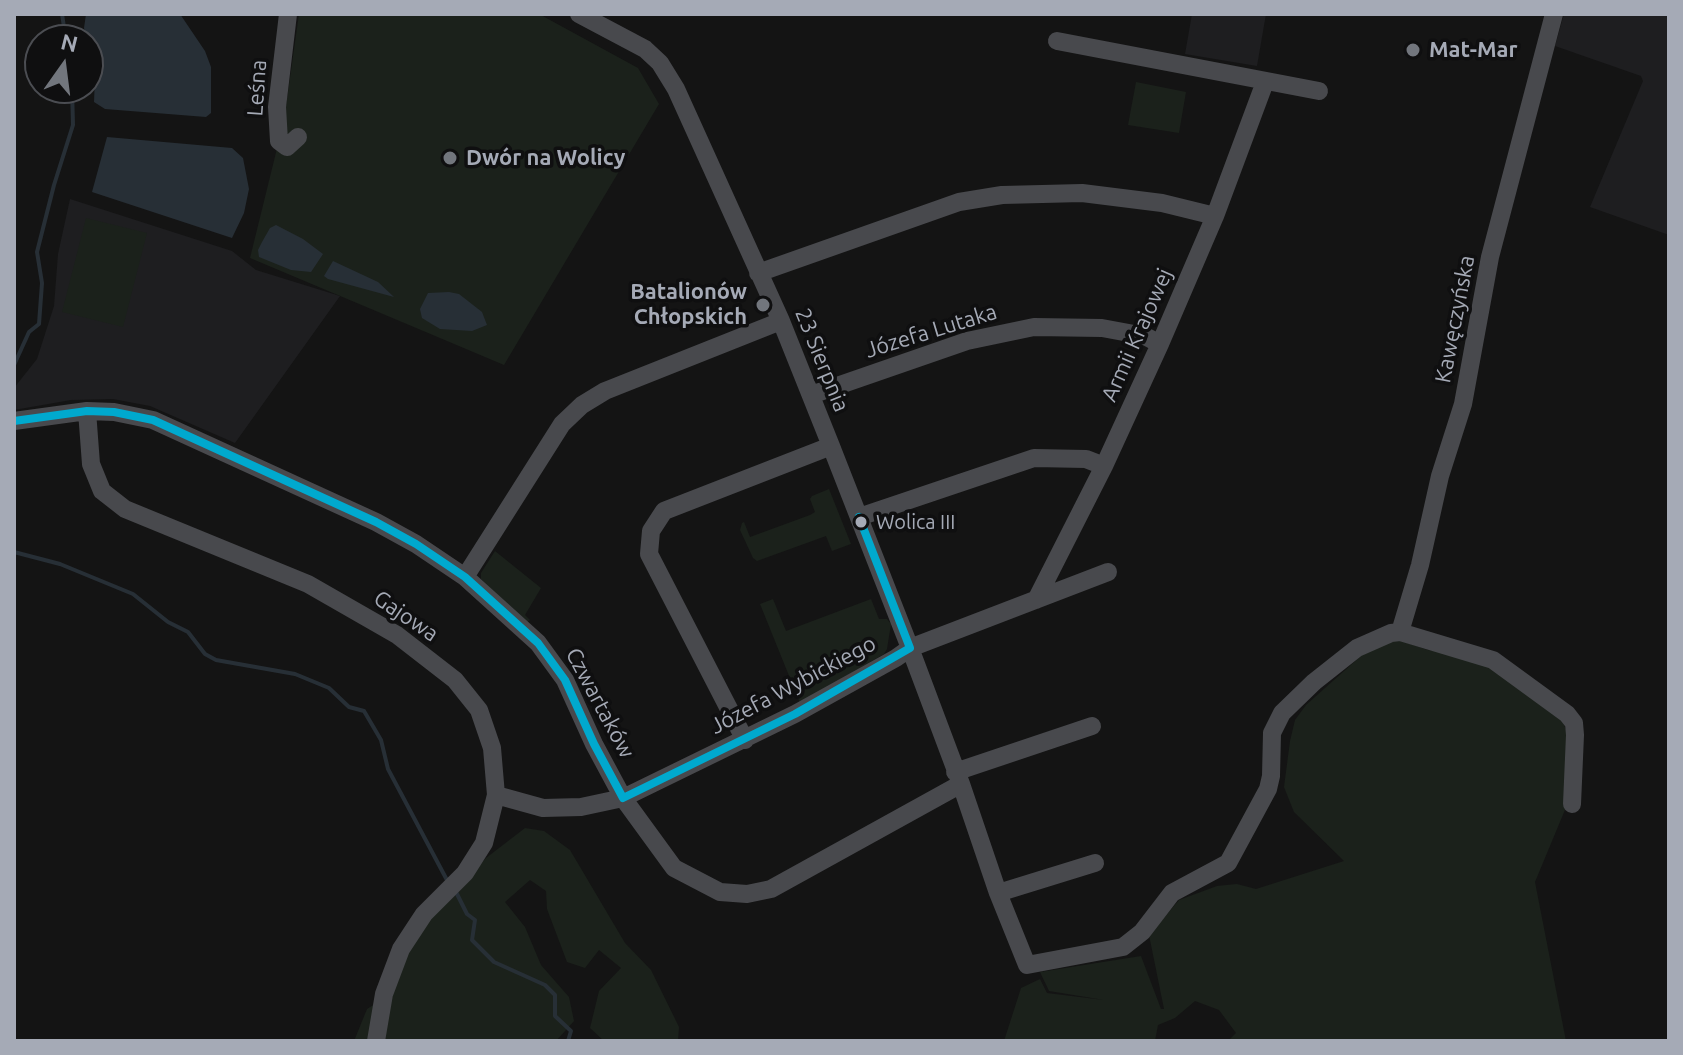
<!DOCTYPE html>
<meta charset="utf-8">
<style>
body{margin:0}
#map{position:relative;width:1683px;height:1055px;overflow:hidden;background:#141414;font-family:Ubuntu,sans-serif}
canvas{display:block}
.frame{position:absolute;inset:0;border:16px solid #a5aab6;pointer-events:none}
.north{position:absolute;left:24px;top:24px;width:80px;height:80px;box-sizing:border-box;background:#0f0f10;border:2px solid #4b4d52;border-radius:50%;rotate:14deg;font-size:22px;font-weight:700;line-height:32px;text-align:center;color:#a5aab6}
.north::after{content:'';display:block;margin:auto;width:28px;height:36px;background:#72767d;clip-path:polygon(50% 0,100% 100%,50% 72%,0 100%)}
</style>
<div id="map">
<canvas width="1683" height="1055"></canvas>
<div class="frame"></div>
<div class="north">N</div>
</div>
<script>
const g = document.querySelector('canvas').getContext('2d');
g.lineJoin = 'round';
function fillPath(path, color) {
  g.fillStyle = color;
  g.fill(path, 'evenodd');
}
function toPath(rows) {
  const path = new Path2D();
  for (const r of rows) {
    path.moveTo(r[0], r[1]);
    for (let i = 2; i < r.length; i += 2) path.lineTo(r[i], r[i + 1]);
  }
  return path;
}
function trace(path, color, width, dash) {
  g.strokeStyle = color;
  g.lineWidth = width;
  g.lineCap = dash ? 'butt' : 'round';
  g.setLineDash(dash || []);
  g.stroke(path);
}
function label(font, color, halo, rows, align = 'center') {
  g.font = font + ' Ubuntu,sans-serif';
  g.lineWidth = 7;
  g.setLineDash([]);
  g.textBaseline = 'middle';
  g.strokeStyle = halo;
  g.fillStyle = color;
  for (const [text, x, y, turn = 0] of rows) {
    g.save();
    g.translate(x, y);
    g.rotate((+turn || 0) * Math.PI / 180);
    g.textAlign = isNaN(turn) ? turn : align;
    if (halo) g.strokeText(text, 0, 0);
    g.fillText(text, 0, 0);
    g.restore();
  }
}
fillPath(toPath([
 [1192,14,1266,14,1257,66,1185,54],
 [1564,14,1669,14,1669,235,1590,207,1643,81,1641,76,1555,46],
 [70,199,232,251,256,270,340,296,235,443,150,406,113,399,71,400,14,410,14,388,37,359,54,306,58,254]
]), '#1e1e20');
fillPath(toPath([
 [299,14,539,14,638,68,659,104,504,365,250,258,284,120],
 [1136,82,1186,92,1179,133,1128,125],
 [86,218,147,233,123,327,62,312],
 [829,489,851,544,832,551,826,536,757,561,753,558,740,530,742,523,744,522,750,537,810,515,815,512,810,499,812,496],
 [495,551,541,588,525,615,530,620,526,623,481,579,481,573],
 [773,599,786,631,871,599,879,619,887,619,891,624,887,649,884,654,800,703,760,604],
 [1396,639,1428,650,1466,656,1489,667,1560,716,1569,736,1567,805,1535,882,1566,1041,1228,1041,1236,1033,1219,1010,1195,1001,1175,1018,1158,1025,1155,1041,1004,1041,1021,988,1040,979,1047,993,1104,1000,1049,991,1040,972,1141,956,1161,1009,1164,1009,1149,935,1179,900,1217,886,1237,884,1256,889,1344,861,1294,812,1284,787,1290,741,1295,720,1306,705,1362,655],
 [525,828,544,831,570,850,625,943,651,970,679,1027,678,1041,604,1041,590,1028,599,991,621,968,599,950,585,968,567,962,547,909,546,891,530,880,505,902,525,927,541,965,569,997,574,1021,556,1041,354,1041,367,1009,389,995,396,969,426,923,486,858]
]), '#1b211b');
fillPath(toPath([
 [86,14,180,14,205,51,211,67,211,113,206,117,105,109,94,102,95,76,84,28],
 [107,137,232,148,243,158,249,189,244,213,232,238,92,192],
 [276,225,303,239,323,254,311,272,291,270,259,257,258,250,262,242,270,228],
 [333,261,378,282,394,297,328,279,324,276],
 [449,292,459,294,482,312,487,325,472,331,440,329,422,318,420,309,428,293]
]), '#272f36');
trace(toPath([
 [62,14,66,40],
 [14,365,29,332,39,324,42,283,37,252,54,185,73,125,72,88],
 [14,552,60,564,133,594,168,622,188,632,205,654,216,660,295,674,329,688,349,707,364,711,381,740,388,769,448,882],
 [456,892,467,914,475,920,472,940,494,962,545,985,555,995,555,1016,571,1031,568,1041],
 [14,1038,14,1041]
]), '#272f36', 4);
trace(toPath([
 [288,14,277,107,279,141,287,147,298,137],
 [579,14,645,49,660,63,676,89,781,321,831,446,910,648,961,784,998,893,1027,965,1123,947,1142,932,1172,893,1228,863,1268,789,1271,776,1272,733,1282,713,1314,682,1357,648,1391,633,1400,632,1493,660,1567,714,1574,723,1575,735,1572,804],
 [1057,41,1319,91],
 [758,273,959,202,1002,195,1082,193,1162,203,1215,216],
 [811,395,967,341,1034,327,1102,328,1145,336,1160,344],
 [87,411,91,464,102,491,125,509,308,584,397,635,455,680,479,710,492,748,496,795,484,843,465,873,424,914,401,949,384,994,376,1041],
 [14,421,87,411,114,412,153,420,376,522,416,544,465,577,538,643,565,680,594,744,623,798,674,868,720,892,747,894,771,889,961,784],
 [859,517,1034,458,1086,459,1104,466],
 [465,577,562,424,582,405,605,391,781,321],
 [1036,600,1104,466,1160,344,1215,216,1265,82],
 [1400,632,1420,565,1440,476,1463,404,1490,257,1554,14],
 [745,740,649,554,651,531,664,511,831,446],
 [955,772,1092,726],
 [496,795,543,808,581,807,623,798,795,714,896,658,910,648,1108,572],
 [998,893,1095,863]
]), '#48494d', 18);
trace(toPath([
 [14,421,87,411,114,412,153,420,376,522,416,544,465,577,538,643,565,680,594,744,623,798,795,714,910,648,859,517]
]), '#00a9ce', 8);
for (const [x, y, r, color] of [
 [1413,50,8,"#72767d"],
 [450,158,8,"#72767d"],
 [763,305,8,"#72767d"],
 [861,522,7,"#a5aab6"]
]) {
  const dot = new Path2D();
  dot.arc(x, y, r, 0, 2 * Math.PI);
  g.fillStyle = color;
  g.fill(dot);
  trace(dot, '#0f0f10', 3);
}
label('20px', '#a5aab6', '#0f0f10', [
 ["Wolica III",876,522]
], 'left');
label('bold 22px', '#a5aab6', '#0f0f10', [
 ["Mat-Mar",1429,50],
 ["Dwór na Wolicy",466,158],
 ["Batalionów",747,292,"right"],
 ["Chłopskich",747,317,"right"]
], 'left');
label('22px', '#a5aab6', '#0f0f10', [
 ["Leśna",257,88,-86],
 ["Kawęczyńska",1455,319,-79],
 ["Józefa Lutaka",931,331,-17],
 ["Armii Krajowej",1137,335,-66],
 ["23 Sierpnia",822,360,68],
 ["Gajowa",406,616,34],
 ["Józefa Wybickiego",793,685,-28],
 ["Czwartaków",600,703,62]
]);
</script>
